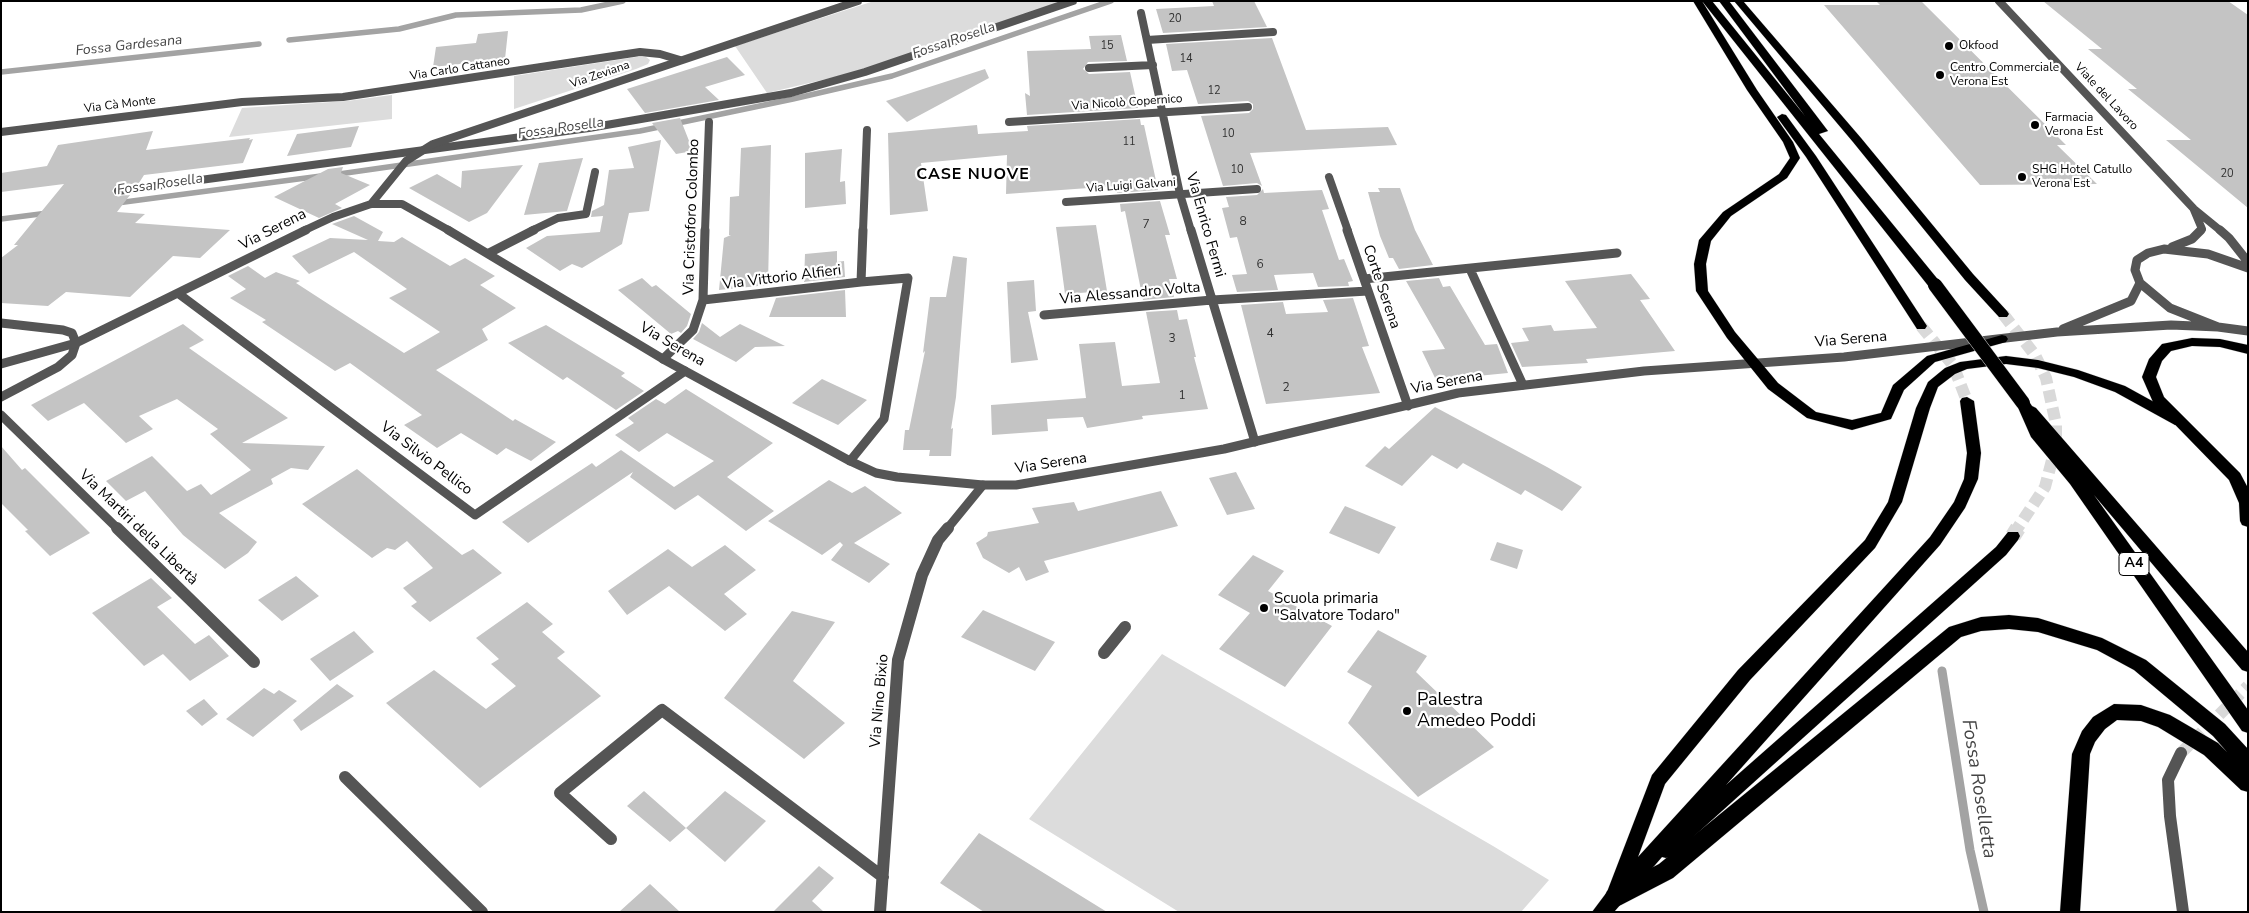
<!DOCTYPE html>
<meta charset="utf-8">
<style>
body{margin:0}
#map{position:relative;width:2249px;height:913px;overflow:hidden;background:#fff;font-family:"Nunito Sans",sans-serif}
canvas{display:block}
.frame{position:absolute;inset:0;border:2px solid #000;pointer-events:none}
</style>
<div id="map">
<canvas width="2249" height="913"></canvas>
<div class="frame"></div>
</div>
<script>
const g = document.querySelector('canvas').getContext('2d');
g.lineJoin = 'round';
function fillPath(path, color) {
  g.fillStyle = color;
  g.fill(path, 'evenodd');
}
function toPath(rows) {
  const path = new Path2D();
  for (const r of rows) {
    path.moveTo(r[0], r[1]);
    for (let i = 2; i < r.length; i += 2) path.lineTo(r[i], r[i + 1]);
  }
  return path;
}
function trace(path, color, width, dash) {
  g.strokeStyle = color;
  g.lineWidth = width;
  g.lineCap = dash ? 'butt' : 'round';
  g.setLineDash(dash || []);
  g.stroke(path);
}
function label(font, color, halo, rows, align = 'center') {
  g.font = font + ' "Nunito Sans",sans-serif';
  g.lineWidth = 4.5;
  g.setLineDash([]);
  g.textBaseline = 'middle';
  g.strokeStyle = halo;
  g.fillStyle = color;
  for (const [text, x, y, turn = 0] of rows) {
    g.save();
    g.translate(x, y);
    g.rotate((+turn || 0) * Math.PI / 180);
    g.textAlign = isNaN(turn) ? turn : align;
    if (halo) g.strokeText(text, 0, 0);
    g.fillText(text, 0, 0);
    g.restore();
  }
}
fillPath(toPath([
 [874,1,1065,1,856,72,767,93,735,46],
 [636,57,646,57,650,60,648,64,636,69,514,109,514,76],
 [392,95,392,119,229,137,242,108,347,101],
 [1162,654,1493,846,1549,880,1521,912,1179,912,1029,819]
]), '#dcdcdc');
trace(toPath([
 [289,40,399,29,456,15,581,10,623,1],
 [1,72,259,44],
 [332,175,640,131,793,99,892,76,1111,1],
 [117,203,321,176],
 [1,219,48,213]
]), '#a3a3a3', 5.5);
trace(toPath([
 [1942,671,1970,850,1984,912]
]), '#a3a3a3', 9);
fillPath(toPath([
 [1212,1,1254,1,1267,27,1163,33,1156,9,1214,6],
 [1876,1,1921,1,2066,145,2057,145,2097,184,1980,185,1824,5,1880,5],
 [2043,1,2228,1,2248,15,2248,208,2166,140,2191,140,2128,89,2137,89,2088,49,2102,49],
 [508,31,505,59,433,67,436,47,476,43,478,34],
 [1121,35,1127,61,1088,62,1083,69,1089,74,1130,72,1138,108,1027,115,1025,93,1030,96,1027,51,1091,49,1089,36],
 [1272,38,1306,130,1388,127,1397,145,1250,153,1262,186,1257,183,1223,186,1201,116,1249,113,1253,109,1253,104,1248,101,1198,104,1187,70,1172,71,1166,44],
 [727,57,745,75,705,87,719,100,645,113,627,89],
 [985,69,989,78,907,122,886,101],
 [680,118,693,151,676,154,652,123],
 [1140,119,1141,125,1144,125,1158,190,1117,193,1116,186,1006,194,1007,155,921,163,928,211,890,215,888,133,977,125,978,134,1028,131,1027,126],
 [359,126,351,147,287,156,297,134],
 [153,131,146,150,250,138,249,140,253,139,243,163,144,175,139,183,115,186,112,191,115,196,130,195,117,212,145,214,135,223,230,230,200,258,173,256,130,297,66,292,48,306,1,303,1,258,18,245,14,245,64,184,1,192,1,173,47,166,58,145],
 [661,140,649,211,629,213,622,244,582,268,572,264,560,271,526,248,547,236,600,232,603,216,591,217,592,211,604,205,609,170,634,168,628,147],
 [771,145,768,285,719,290,724,238,731,235,729,235,730,197,739,196,741,148],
 [842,149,840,182,845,181,846,204,805,208,805,153],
 [583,158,567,211,524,215,539,163],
 [523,165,487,213,469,222,409,188,437,174,461,188,462,171],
 [343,167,341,173,370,185,335,204,342,208,319,218,274,197,328,169],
 [1378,188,1400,188,1415,230,1433,265,1399,269,1393,258,1389,258,1380,236,1368,192,1380,192],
 [1263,189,1264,193,1322,190,1329,209,1322,210,1339,260,1344,259,1353,281,1348,282,1349,286,1318,287,1313,273,1274,275,1278,290,1237,292,1232,275,1247,274,1237,237,1230,238,1222,208,1229,207,1226,197,1257,195],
 [1160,201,1170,235,1165,235,1177,279,1169,279,1174,297,1143,300,1125,211,1121,212,1120,204],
 [354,216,383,232,378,241,394,242,402,237,450,266,465,258,495,276,480,285,516,308,482,329,488,340,436,370,513,421,515,419,556,442,531,461,506,448,497,455,461,433,437,448,404,425,422,415,350,363,335,371,262,322,266,320,230,298,246,289,228,276,248,266,265,278,276,272,300,281,296,283,404,353,440,332,389,298,407,289,354,252,309,274,292,256,330,238,368,240,332,224],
 [1096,225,1107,291,1065,294,1056,227],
 [837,251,837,262,844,261,845,277,804,282,805,254],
 [953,256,967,258,956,397,951,429,953,428,951,456,929,456,930,450,903,450,905,430,909,430,925,351,923,353,930,297,946,297],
 [1631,274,1650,299,1640,300,1675,351,1586,359,1588,363,1522,367,1511,343,1529,341,1522,328,1551,325,1554,331,1597,328,1565,281],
 [642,278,652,287,656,285,691,314,687,326,681,333,678,331,671,334,618,290],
 [1439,278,1443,287,1450,286,1485,345,1497,344,1508,373,1436,380,1422,351,1445,349,1406,281],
 [1034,280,1036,311,1028,312,1038,360,1011,363,1007,282],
 [845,290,846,317,769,317,776,298],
 [1353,298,1369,346,1362,347,1380,393,1266,404,1241,305,1283,302,1286,314,1328,312,1323,300],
 [1177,310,1179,320,1187,319,1196,357,1194,357,1208,409,1142,416,1143,419,1087,428,1083,417,1047,419,1048,431,992,435,991,405,1086,398,1079,344,1115,342,1122,386,1160,383,1146,312],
 [702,323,720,337,740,324,785,346,755,347,736,362,693,339,699,332],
 [183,324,204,340,189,348,288,418,242,443,325,446,308,470,291,468,271,479,273,484,219,513,257,542,248,553,225,569,183,535,145,491,126,501,106,481,152,456,187,491,201,484,211,495,251,470,210,434,218,429,177,399,139,416,153,429,126,443,84,403,48,421,31,405],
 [546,325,625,373,621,376,644,391,616,410,567,377,563,380,508,343],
 [822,379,867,400,838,425,792,403],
 [686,389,773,443,727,477,774,511,746,531,698,495,675,510,630,477,633,472,528,543,502,522,592,463,596,467,621,450,674,487,714,461,667,433,639,452,615,435,634,423,628,418,656,399,665,404],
 [1435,407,1547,467,1582,487,1562,511,1525,490,1521,495,1463,463,1457,469,1432,455,1402,486,1365,466,1385,446,1389,449],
 [1,446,22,470,25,468,90,533,50,556,25,531,28,530,1,503],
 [357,469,462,555,473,549,502,573,430,622,411,606,417,602,403,588,433,568,407,541,395,550,387,548,372,558,302,504],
 [1236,472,1255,509,1227,515,1209,478],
 [829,480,852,493,865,486,902,513,854,543,890,564,869,583,831,560,843,545,840,542,822,555,768,521],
 [1161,491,1178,526,1044,561,1049,572,1026,581,1019,567,1009,573,983,558,976,543,987,536,988,532,1039,523,1032,508,1074,502,1078,511],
 [1345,506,1396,527,1379,554,1329,533],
 [1497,542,1523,550,1517,569,1490,560],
 [725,545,756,570,724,594,747,614,725,631,669,586,627,615,608,591,668,549,692,567],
 [1253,555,1284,571,1268,591,1332,626,1285,687,1219,649,1250,613,1218,595],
 [296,576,319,596,282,621,258,600],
 [151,578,172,598,157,607,195,644,209,635,229,656,190,681,163,654,144,666,92,613],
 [527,602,553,624,542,632,565,652,557,658,601,696,480,788,386,703,434,670,486,709,516,686,491,664,499,659,476,638],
 [983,610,1055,642,1035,671,961,637],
 [792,611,835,622,793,681,845,723,804,759,724,698],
 [1378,630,1427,656,1416,672,1494,747,1418,797,1348,723,1372,686,1347,672],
 [354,631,374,652,330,681,310,659],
 [337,684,354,696,301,731,293,720],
 [264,688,274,694,279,690,297,701,253,737,226,719],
 [204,699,218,714,202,726,186,711],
 [644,791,686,828,670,842,627,806],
 [725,791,766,821,725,862,686,828],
 [979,833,1107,912,984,912,940,883],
 [819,866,834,878,812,901,824,912,773,912],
 [650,884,680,912,619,912]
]), '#c4c4c4');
trace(toPath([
 [2181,753,2248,686]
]), '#d9d9d9', 12, [12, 6]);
trace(toPath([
 [2003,314,2035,355,2046,378,2056,424,2056,445,2045,487,2017,529],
 [1921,326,1953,365,1967,401]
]), '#d9d9d9', 12, [12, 6]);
trace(toPath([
 [2013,536,2018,528]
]), '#d9d9d9', 16, [16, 8]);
const trunk = toPath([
 [1693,1,1702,1,1757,90,1793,142,1800,158,1787,178,1731,216,1711,241,1706,264,1708,291,1735,332,1778,383,1816,412,1852,420,1881,413,1893,385,1927,356,2002,335,2006,336,2008,339,2006,342,1935,362,1904,390,1891,419,1852,430,1807,418,1768,389,1727,338,1696,291,1694,264,1699,240,1723,212,1779,174,1790,158,1783,142,1747,90,1693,1],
 [1734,1,1743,1,1861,138,1973,274,2007,311,2009,314,2007,317,1999,317,1965,280,1853,142,1734,1],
 [1782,114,1786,115,1816,156,1927,326,1925,329,1917,329,1806,157,1777,117,1782,114],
 [2006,356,2038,360,2078,370,2125,386,2185,419,2187,422,2185,425,2175,425,2115,392,2074,377,2038,368,2006,364,1967,369,1955,374,1938,387,1930,408,1902,502,1875,548,1750,680,1665,784,1638,857,1930,537,1954,502,1964,479,1967,453,1960,401,1962,398,1967,397,1974,401,1981,453,1978,479,1965,508,1940,545,1726,785,1996,547,2008,532,2018,532,2020,536,2018,540,2006,555,1672,856,1666,858,1662,857,1614,912,1592,912,1607,892,1652,775,1738,670,1865,540,1888,502,1916,408,1928,382,1945,368,1960,362,2006,356]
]);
const motorway = toPath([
 [1702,1,1712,1,1805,116,1719,1,1729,1,1828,131,1819,134,1940,282,1941,285,1940,288,1930,288,1702,1],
 [2192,338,2220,339,2248,345,2248,354,2220,347,2192,346,2171,351,2162,361,2156,377,2164,397,2240,473,2248,488,2248,527,2242,525,2240,521,2239,503,2229,480,2153,402,2142,377,2149,359,2162,344,2192,338],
 [2023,398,2028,400,2032,406,2036,408,2248,652,2248,672,2242,670,2094,495,2248,710,2248,733,2242,731,2070,484,2031,437,2016,403,2023,398],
 [2009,615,2038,618,2102,638,2146,660,2225,724,2248,749,2248,792,2241,790,2204,755,2158,727,2141,721,2117,720,2105,729,2095,742,2090,754,2080,912,2060,912,2072,754,2082,731,2093,717,2114,704,2141,705,2170,715,2218,743,2227,752,2213,736,2134,670,2097,650,2038,632,2009,629,1981,631,1961,637,1673,878,1621,905,1614,908,1607,905,1604,898,1607,891,1659,864,1949,627,1981,617,2009,615]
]);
trace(trunk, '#dbdbdb', 1);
trace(motorway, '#dbdbdb', 1);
trace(toPath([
 [1104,653,1125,627]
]), '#555', 12);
trace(toPath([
 [1141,13,1180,194,1191,231],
 [1147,40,1273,32],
 [1089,68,1153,65],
 [1009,122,1248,107],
 [1,132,242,102,343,97,640,52,660,54,680,60],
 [1329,177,1348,231],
 [118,191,589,128,791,93,865,72,1073,1],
 [1066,202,1257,189],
 [531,231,558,218,586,214,595,172],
 [705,231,709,122],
 [863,231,867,130]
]), '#555', 8);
trace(toPath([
 [1191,230,1255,442],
 [1347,230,1408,406],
 [489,253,534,230],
 [1470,269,1523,385],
 [1364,279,1617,253],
 [179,294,475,515,685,371],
 [703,300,861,282,863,230],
 [1044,315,1212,300,1368,291],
 [1,323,63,330,72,333,76,343,72,355,58,367,1,397],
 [663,359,693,330,703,300,705,230],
 [1,415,118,529],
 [850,461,884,419,908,278,861,282],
 [947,529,983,485]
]), '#555', 9);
trace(toPath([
 [117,528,254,662],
 [2181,753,2168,780,2170,816,2183,912],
 [345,777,482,912],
 [611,839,560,793,662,710,883,877],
 [880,912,898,660,922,575,938,540,948,528]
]), '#555', 12);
trace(toPath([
 [1999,1,2194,209,2221,231],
 [371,204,406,161,433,144,858,1],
 [2194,210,2202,229,2200,231],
 [303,231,333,217,371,204,402,204,450,231]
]), '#555', 8);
trace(toPath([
 [448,230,663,359,850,461,876,473,897,477,983,485,1016,485,1224,449,1458,393,1644,371,1844,357,2057,332,2171,325,2218,327],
 [2220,230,2229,238,2248,262],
 [2172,247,2192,239,2201,230],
 [2248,268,2208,254,2164,249,2148,253,2137,260,2135,270,2140,283,2170,308,2218,327,2248,331],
 [2063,329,2131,301,2140,283],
 [1,364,76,343,306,230]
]), '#555', 9);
fillPath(trunk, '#000');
fillPath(motorway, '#000');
const motorwayBridge = toPath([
 [1935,285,2023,403]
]);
trace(motorwayBridge, '#dbdbdb', 15, []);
trace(motorwayBridge, '#000', 14);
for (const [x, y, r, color] of [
 [1949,46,5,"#000"],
 [1940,75,5,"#000"],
 [2035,125,5,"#000"],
 [2022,177,5,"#000"],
 [1264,608,5,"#000"],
 [1407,711,5,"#000"]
]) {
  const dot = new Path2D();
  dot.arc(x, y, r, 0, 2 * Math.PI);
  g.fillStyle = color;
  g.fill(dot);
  trace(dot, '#fff', 2);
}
label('11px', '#313131', null, [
 ["20",1175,19],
 ["15",1107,46],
 ["14",1186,59],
 ["12",1214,91],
 ["10",1228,134],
 ["11",1129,142],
 ["10",1237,170],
 ["20",2227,174]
]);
label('12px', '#000', '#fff', [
 ["Okfood",1959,46],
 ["Centro Commerciale",1950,68],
 ["Verona Est",1950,82],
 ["Farmacia",2045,118],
 ["Verona Est",2045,132],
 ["SHG Hotel Catullo",2032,170],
 ["Verona Est",2032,184]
], 'left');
label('12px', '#000', '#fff', [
 ["Via Carlo Cattaneo",460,69,-9],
 ["Via Zeviana",600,75,-19],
 ["Viale del Lavoro",2106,97,47],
 ["Via Nicolò Copernico",1127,103,-4],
 ["Via Cà Monte",120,105,-7],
 ["Via Luigi Galvani",1131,186,-4]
]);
label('12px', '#313131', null, [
 ["8",1243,222],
 ["7",1146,225],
 ["6",1260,265],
 ["4",1270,334],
 ["3",1172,339],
 ["2",1286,388],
 ["1",1182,396]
]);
label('italic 14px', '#444', '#fff', [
 ["Fossa Rosella",954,41,-19],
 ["Fossa Gardesana",129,46,-6],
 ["Fossa Rosella",561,129,-8],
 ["Fossa Rosella",160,185,-8]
]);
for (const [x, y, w] of [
 [2134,564,30]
]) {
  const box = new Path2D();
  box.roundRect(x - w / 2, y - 11.5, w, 23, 4);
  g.fillStyle = '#fff';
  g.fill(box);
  trace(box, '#000', 1);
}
label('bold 14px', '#000', null, [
 ["A4",2134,564]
]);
label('15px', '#000', '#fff', [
 ["Via Cristoforo Colombo",692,217,-88],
 ["Via Enrico Fermi",1205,225,74],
 ["Via Serena",273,230,-27],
 ["Via Vittorio Alfieri",782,278,-7],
 ["Corte Serena",1381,287,71],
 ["Via Alessandro Volta",1130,294,-5],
 ["Via Serena",1851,340,-5],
 ["Via Serena",672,345,30],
 ["Via Serena",1447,383,-11],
 ["Via Silvio Pellico",426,459,37],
 ["Via Serena",1051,464,-9],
 ["Via Martiri della Libertà",138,528,44],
 ["Via Nino Bixio",880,701,-85]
]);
label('15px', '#000', '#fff', [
 ["Scuola primaria",1274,599],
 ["\"Salvatore Todaro\"",1274,616]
], 'left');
g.letterSpacing = '1px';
label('bold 16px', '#000', '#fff', [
 ["CASE NUOVE",973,175]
]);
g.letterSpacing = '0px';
label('18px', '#000', '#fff', [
 ["Palestra",1417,701],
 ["Amedeo Poddi",1417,722]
], 'left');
label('italic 19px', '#444', '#fff', [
 ["Fossa Roselletta",1978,789,81]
]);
</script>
